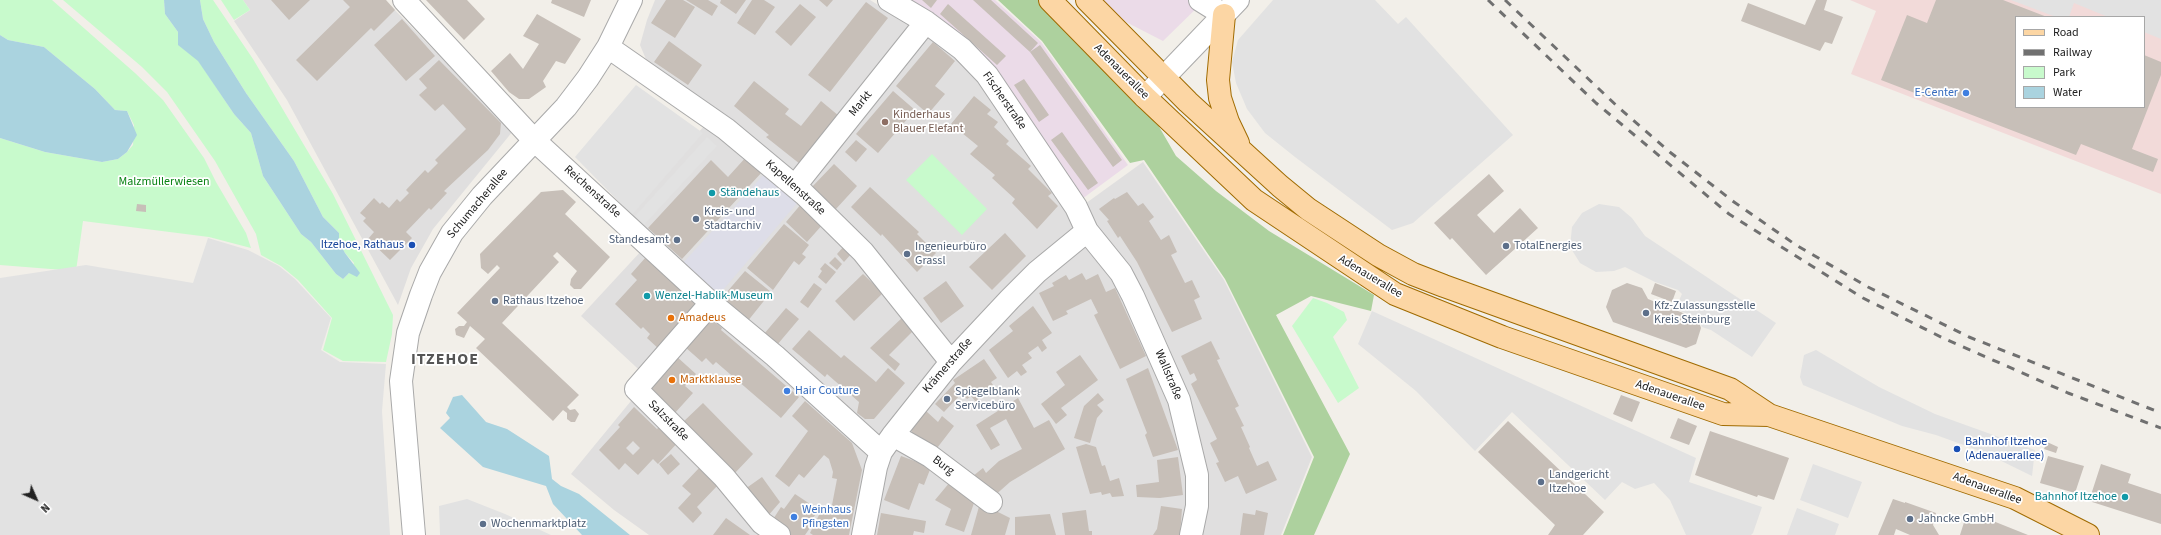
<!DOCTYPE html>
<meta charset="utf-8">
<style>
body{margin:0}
#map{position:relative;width:2161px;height:535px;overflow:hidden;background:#f2efe9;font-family:"Source Sans 3",sans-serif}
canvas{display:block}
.legend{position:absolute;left:2015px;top:16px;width:130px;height:92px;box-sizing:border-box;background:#fff;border:1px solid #a7a7a7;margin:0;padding:5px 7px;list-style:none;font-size:12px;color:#222}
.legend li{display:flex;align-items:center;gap:8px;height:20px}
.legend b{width:20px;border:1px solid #a7a7a7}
.north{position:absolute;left:16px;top:479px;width:40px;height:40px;-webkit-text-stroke:3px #fff;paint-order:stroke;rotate:135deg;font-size:11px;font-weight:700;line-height:16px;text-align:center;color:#222}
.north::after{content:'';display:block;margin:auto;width:14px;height:18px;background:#222;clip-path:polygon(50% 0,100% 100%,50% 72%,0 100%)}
</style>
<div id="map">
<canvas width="2161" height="535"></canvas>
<ul class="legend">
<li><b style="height:5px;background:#fcd6a4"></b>Road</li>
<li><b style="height:5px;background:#707070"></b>Railway</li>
<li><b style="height:11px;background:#c8facc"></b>Park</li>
<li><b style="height:11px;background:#aad3df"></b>Water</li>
</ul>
<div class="north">N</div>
</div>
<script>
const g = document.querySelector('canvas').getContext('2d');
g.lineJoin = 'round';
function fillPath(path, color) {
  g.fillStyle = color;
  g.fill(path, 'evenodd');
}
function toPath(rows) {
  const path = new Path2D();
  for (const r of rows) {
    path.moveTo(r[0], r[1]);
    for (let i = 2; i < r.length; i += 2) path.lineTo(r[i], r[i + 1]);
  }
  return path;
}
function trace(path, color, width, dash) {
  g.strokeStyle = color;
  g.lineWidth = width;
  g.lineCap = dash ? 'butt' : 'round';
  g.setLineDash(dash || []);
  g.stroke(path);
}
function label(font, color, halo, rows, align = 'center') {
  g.font = font + ' "Source Sans 3",sans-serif';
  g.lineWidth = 3.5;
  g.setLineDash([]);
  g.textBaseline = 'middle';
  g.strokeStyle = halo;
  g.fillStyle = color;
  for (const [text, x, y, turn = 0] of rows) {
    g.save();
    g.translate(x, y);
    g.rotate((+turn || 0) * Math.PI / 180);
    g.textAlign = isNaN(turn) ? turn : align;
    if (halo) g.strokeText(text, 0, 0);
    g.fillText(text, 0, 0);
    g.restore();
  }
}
fillPath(toPath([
 [243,0,385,0,513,131,433,229,411,268,398,305,287,100,234,21,250,10],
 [655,0,870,0,934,39,965,63,993,100,1026,154,1071,214,1143,162,1224,280,1312,457,1281,535,649,535,614,510,571,474,649,379,581,316,642,250,617,226,718,110,648,64,640,45,647,20]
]), '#e0dfdf');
fillPath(toPath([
 [1850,0,2161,0,2161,194,1851,74,1876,11],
 [2016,17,2144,17,2144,107,2016,107]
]), '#f2dad9');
fillPath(toPath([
 [903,0,995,0,1041,42,1128,165,1082,199,1039,143],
 [1102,0,1205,0,1163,41,1126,22]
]), '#ebdbe8');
fillPath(toPath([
 [998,0,1039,0,1154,118,1176,156,1216,191,1269,231,1374,295,1371,311,1311,296,1276,315,1350,454,1314,535,1283,535,1314,457,1225,279,1144,160,1130,163,1042,41]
]), '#add19e');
fillPath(toPath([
 [0,0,52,0,135,73,163,100,204,158,216,182,246,233,251,248,209,237,83,221,76,271,0,265,0,138,45,152,102,162,118,159,127,152,133,145,134,125,127,111,115,110,95,89,44,47,8,40,0,35],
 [63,0,164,0,165,14,178,32,179,45,198,60,234,114,251,133,263,176,301,234,311,242,336,274,343,279,349,273,354,263,345,253,339,242,339,233,323,217,294,161,246,93,214,42,203,19,200,0,213,0,253,59,333,194,393,315,392,334,386,362,343,361,323,350,332,318,298,280,281,266,261,255,256,234,215,161,167,92,142,67],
 [221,0,243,0,250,10,234,20],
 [932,154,987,209,962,235,906,180],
 [1313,298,1327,303,1344,312,1347,320,1333,337,1359,388,1338,403,1292,326]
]), '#c8facc');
fillPath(toPath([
 [1273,0,1375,0,1398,24,1406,17,1513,135,1413,223,1392,230,1295,157,1265,133,1247,109,1236,83,1232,62,1238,40],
 [2011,0,2161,0,2161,39,2144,32,2144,17,2108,17,2074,3,2069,17,2056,17],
 [636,85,703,133,632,215,575,157],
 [707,137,717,146,644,225,635,216],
 [1599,204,1619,207,1632,218,1645,236,1776,323,1752,357,1711,330,1702,327,1698,318,1675,309,1682,294,1678,290,1655,282,1625,267,1614,271,1596,272,1580,263,1570,247,1572,227,1582,213],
 [208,238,248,250,279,266,295,279,331,318,321,350,340,362,386,364,382,411,390,535,0,535,0,278,86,265,193,283],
 [1372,311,1696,458,1689,482,1762,507,1753,533,1751,535,1686,535,1670,500,1654,483,1635,489,1622,482,1605,500,1512,412,1475,451,1416,391,1358,344],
 [1816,350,1879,387,1935,414,2035,450,2032,476,1983,452,1936,435,1902,426,1803,385,1800,377,1804,355],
 [1813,464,1862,482,1848,518,1800,500],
 [467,499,505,514,551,535,440,535,439,506],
 [1797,508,1839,524,1835,535,1787,535]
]), '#e2e2e2');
fillPath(toPath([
 [766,172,799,201,717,297,682,264]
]), '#dddde8');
fillPath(toPath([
 [164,0,200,0,203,19,214,42,246,93,294,161,323,217,339,233,339,242,345,253,360,273,357,277,349,273,343,279,336,274,311,242,301,234,263,176,251,133,234,114,198,61,178,45,178,32,165,14],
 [0,35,8,40,44,47,95,89,115,110,127,111,137,135,127,152,118,159,102,162,45,152,0,138],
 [462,395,486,422,507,429,549,456,552,479,561,486,579,494,630,535,582,535,553,504,546,486,483,467,440,428,450,418,446,413,453,397]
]), '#aad3df');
fillPath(toPath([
 [271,0,310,0,289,20],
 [343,0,386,0,395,10,374,31,371,28,317,81,296,60,350,7],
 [426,0,467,0,485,19,464,40],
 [552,0,591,0,584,17,551,3],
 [666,0,683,0,695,7,675,38,651,23],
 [686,0,708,0,718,6,712,16],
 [721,0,746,0,736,14,720,3],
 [752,0,764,0,775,7,755,35,737,23],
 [819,0,833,0,827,7],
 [922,0,937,0,931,8],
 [973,0,991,0,1038,43,1030,52,1040,45,1122,160,1113,167,1030,52],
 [1816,0,1827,0,1824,10,1843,17,1832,44,1825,42,1820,51,1741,21,1748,3,1805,25],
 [1936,0,2003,0,2047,17,2016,17,2016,107,2144,107,2144,55,2161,62,2161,75,2132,149,2158,159,2153,172,2081,144,2076,155,1881,80,1907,15,1927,23],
 [866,2,888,18,830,92,808,75],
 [800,4,816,17,791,46,775,32],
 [948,4,1006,56,997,65,940,14],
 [537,14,581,39,565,64,556,61,543,81,546,87,529,99,519,99,509,92,491,71,510,53,523,69,539,44,523,36],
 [402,19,435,56,406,81,374,45],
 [669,41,702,65,688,85,654,62],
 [933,42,955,61,935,86,945,94,928,114,896,86],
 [439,60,501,123,500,134,488,150,444,191,447,193,431,210,429,208,406,232,412,238,390,260,368,239,374,232,363,221,366,218,360,213,374,198,380,204,382,202,389,208,397,199,400,202,409,193,406,190,425,170,428,173,438,163,435,160,466,129,443,104,435,111,419,95,427,88,419,79],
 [1024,79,1049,115,1039,122,1014,85],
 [754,81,789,109,785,114,801,126,821,101,839,116,800,164,766,137,769,135,734,106],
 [893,91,915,110,878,153,856,134],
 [974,96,991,110,987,114,998,122,994,127,1009,141,1006,144,1031,166,1028,169,1052,193,1048,196,1058,206,1037,229,1012,203,1015,199,992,178,995,175,970,154,978,146,951,124],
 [1062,132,1098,183,1088,190,1051,140],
 [856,140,867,149,856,162,845,152],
 [747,156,763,171,682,259,648,228,711,160,728,177],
 [834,164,857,186,835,210,811,188],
 [1489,174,1504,191,1477,215,1494,233,1520,208,1538,228,1486,275,1452,238,1450,240,1434,223],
 [870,187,919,232,917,234,936,253,917,272,882,234,881,236,851,207],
 [563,190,576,202,565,214,610,257,581,289,574,289,570,285,571,279,577,271,557,252,553,256,559,262,502,323,579,395,567,407,570,410,575,409,579,414,575,422,571,422,567,419,567,413,563,410,553,421,476,348,485,339,470,326,464,338,456,335,455,329,459,326,464,326,467,322,457,313,500,268,497,265,488,274,481,268,480,254,541,192],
 [1127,192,1138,206,1143,203,1154,217,1149,221,1161,240,1169,235,1177,252,1171,255,1185,283,1192,280,1200,297,1194,300,1202,319,1172,332,1137,262,1120,236,1118,238,1107,221,1109,220,1099,209,1114,198,1115,199],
 [802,203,824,223,807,242,786,222],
 [137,204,146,205,146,212,136,211],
 [784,224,809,245,802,254,806,257,799,265,794,261,773,290,747,268],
 [1005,233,1026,256,992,290,969,267],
 [845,245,852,253,844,262,837,254],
 [646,257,700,308,660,350,647,338,650,334,643,327,641,329,615,304,637,280,631,274],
 [835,257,842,264,837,270,829,263],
 [825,263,836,272,826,284,818,277,822,271,820,269],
 [745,271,771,292,747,322,720,300],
 [1082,273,1086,280,1098,274,1106,292,1115,288,1146,356,1120,369,1094,315,1098,313,1091,299,1066,311,1068,314,1053,321,1039,293,1054,286,1052,283,1066,275,1069,280],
 [863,274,883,293,854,321,835,301],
 [946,281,964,306,941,323,923,298],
 [814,283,822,289,808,308,800,302],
 [1627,283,1642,288,1648,299,1698,319,1701,328,1696,344,1686,348,1613,322,1606,307,1612,290],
 [1655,283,1676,291,1672,302,1651,294],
 [1033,306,1052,333,1042,340,1047,348,1042,352,1038,346,1028,353,1032,358,1022,365,1027,372,1021,376,1017,371,1008,378,989,350,1013,331,1009,326],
 [786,308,799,319,777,345,764,334],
 [709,317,722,328,721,330,799,397,781,418,716,362,713,365,706,358,702,362,685,347],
 [903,317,915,329,889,355,900,364,895,371,870,348],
 [809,330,841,358,844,355,876,382,888,368,905,383,874,419,865,419,857,413,859,402,827,374,825,377,792,349],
 [1211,341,1220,359,1217,360,1239,406,1235,408,1244,426,1241,427,1250,447,1249,448,1257,466,1268,461,1277,480,1246,494,1238,476,1225,482,1216,463,1219,462,1210,443,1217,439,1191,384,1197,380,1194,373,1190,375,1181,356],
 [1080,355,1098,380,1061,408,1067,415,1056,424,1041,404,1065,385,1056,372],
 [676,356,696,374,685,386,693,393,674,414,646,388],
 [984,359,997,378,991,382,995,388,976,402,971,396,967,399,962,393,944,412,935,404,955,383,953,380],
 [1148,368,1178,450,1153,457,1145,435,1147,433,1126,379],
 [1098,393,1104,400,1097,405,1103,411,1097,418,1090,443,1074,438,1084,406],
 [1621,395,1640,402,1632,422,1613,414],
 [1018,398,1034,428,1049,420,1065,449,1010,482,992,498,973,476,983,468,986,473,999,461,1022,449,1006,419,990,428,1000,445,991,450,976,425],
 [805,401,852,443,862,470,849,535,813,535,810,533,820,513,832,505,837,479,832,478,833,472,829,459,824,455,804,478,799,474,789,487,775,476,808,431,792,416],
 [703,403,753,454,734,474,682,423],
 [634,407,657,429,662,424,680,440,658,464,653,459,638,475,625,463,619,470,599,450,620,427,618,425],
 [633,441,640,448,633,455,626,448],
 [926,411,938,422,942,416,954,426,934,452,912,433,912,428],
 [1678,418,1697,426,1689,445,1670,438],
 [1508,421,1604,512,1583,535,1548,535,1555,525,1478,452],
 [1710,431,1789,458,1774,500,1758,495,1757,497,1695,475],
 [2047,442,2058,447,2056,453,2044,449],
 [1086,444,1096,447,1102,466,1105,465,1110,481,1119,478,1124,496,1112,497,1110,493,1102,495,1101,492,1090,494,1076,447],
 [671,454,680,464,668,475,659,464],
 [901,456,931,467,924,485,919,483,909,510,884,500],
 [2048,456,2084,466,2075,493,2040,483],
 [1178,457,1183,495,1160,498,1137,497,1136,485,1159,482,1157,460],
 [2101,464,2131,474,2128,483,2161,494,2161,524,2089,501],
 [700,467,718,485,697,507,702,513,693,523,678,508,691,494,682,486],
 [762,477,780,502,767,517,745,489],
 [950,482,975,500,964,532,945,525,951,509,935,500],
 [795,494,819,510,809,523,812,525,805,535,786,535,770,524,781,507,784,509],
 [1893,499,1905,503,1905,502,1936,513,1933,525,1939,535,1910,535,1896,529,1894,535,1878,535],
 [980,503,1010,518,1005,535,971,535],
 [1161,506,1182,509,1180,535,1153,535,1157,529],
 [1086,510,1089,531,1092,531,1092,535,1065,535,1062,513],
 [1256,510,1268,513,1264,535,1240,535,1243,513,1255,515],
 [881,513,926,521,924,533,914,531,913,535,877,535],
 [1967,513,1988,518,1988,519,2028,535,1960,535],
 [1050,514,1056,535,1015,535,1015,517],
 [726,518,750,535,713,535]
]), '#c7bfb8');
const minor = toPath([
 [404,0,534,140,711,303,775,356,881,452],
 [889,0,926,22,962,49,987,75,1076,207,1087,231,1121,273,1133,296,1179,400,1197,475,1197,506,1191,535],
 [1200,0,1224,15],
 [608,47,726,129,804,194,863,252,951,362],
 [1145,97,1238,0],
 [795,186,926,22],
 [711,303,636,389,724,477,762,523,779,535],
 [893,435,930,456,991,502],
 [414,535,401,381,408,333,421,295,430,272,452,233,482,196,566,107,588,78,608,47,631,0],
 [863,535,876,467,881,452,893,435,951,362,1010,299,1037,272,1087,231]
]);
const major = toPath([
 [1050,0,1145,97,1254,200,1395,294,1502,337,1723,414,1769,415],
 [1087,0,1188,102,1280,186,1308,209,1378,255,1413,274,1444,286,1730,389,1769,415,2015,498,2088,535],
 [1224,15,1218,80,1220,98,1228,122,1238,143]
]);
trace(minor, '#a9a9a9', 24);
trace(major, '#a06b00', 24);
trace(minor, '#fff', 22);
trace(major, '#fcd6a4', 22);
trace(toPath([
 [1488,0,1596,103,1729,214,1863,298,1945,339,2068,393,2161,428],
 [1505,0,1618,107,1671,153,1734,202,1796,245,1868,287,1969,337,2161,413]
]), '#707070', 3, [8, 8]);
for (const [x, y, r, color] of [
 [1966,93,4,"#3f7fe0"],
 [885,122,4,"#8d6e63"],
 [712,193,4,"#0f9aa8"],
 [696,219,4,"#5c6f8a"],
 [677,240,4,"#5c6f8a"],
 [412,245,4,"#1a4fb4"],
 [1506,246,4,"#5c6f8a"],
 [907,254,4,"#5c6f8a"],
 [647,296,4,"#0f9aa8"],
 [495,301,4,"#5c6f8a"],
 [1646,313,4,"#5c6f8a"],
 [671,318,4,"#e8710a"],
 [672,380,4,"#e8710a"],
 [787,391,4,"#3f7fe0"],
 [947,399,4,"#5c6f8a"],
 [1957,449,4,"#1a4fb4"],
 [1541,482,4,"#5c6f8a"],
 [2125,497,4,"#0f9aa8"],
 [794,517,4,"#3f7fe0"],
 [1910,519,4,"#5c6f8a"],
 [483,524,4,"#5c6f8a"]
]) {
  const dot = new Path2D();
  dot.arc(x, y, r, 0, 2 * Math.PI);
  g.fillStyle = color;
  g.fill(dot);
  trace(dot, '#fff', 1.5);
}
label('12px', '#222', '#fff', [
 ["Adenauerallee",1121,72,45],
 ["Fischerstraße",1004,101,55],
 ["Markt",861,104,-51],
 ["Kapellenstraße",795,188,42],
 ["Reichenstraße",592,192,42],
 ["Schumacherallee",478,204,-50],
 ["Adenauerallee",1370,277,31],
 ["Krämerstraße",948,366,-49],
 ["Wallstraße",1168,375,67],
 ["Adenauerallee",1670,396,19],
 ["Salzstraße",668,421,45],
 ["Burg",943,466,37],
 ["Adenauerallee",1987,489,20]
]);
label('12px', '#366cbe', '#fff', [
 ["E-Center",1958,93,"right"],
 ["Hair Couture",795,391],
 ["Weinhaus",802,510],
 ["Pfingsten",802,524]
], 'left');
label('12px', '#785e54', '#fff', [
 ["Kinderhaus",893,115],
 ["Blauer Elefant",893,129]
], 'left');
label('12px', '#0c8416', '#fff', [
 ["Malzmüllerwiesen",164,182]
]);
label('12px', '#0d838f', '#fff', [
 ["Ständehaus",720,193],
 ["Wenzel-Hablik-Museum",655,296],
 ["Bahnhof Itzehoe",2117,497,"right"]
], 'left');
label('12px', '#4e5e75', '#fff', [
 ["Kreis- und",704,212],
 ["Stadtarchiv",704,226],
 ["Standesamt",669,240,"right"],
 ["TotalEnergies",1514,246],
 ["Ingenieurbüro",915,247],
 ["Grassl",915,261],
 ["Rathaus Itzehoe",503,301],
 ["Kfz-Zulassungsstelle",1654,306],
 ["Kreis Steinburg",1654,320],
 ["Spiegelblank",955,392],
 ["Servicebüro",955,406],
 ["Landgericht",1549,475],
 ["Itzehoe",1549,489],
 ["Jahncke GmbH",1918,519],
 ["Wochenmarktplatz",491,524]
], 'left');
label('12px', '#164399', '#fff', [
 ["Itzehoe, Rathaus",404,245],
 ["Bahnhof Itzehoe",1965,442,"left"],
 ["(Adenauerallee)",1965,456,"left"]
], 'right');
label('12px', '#c56008', '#fff', [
 ["Amadeus",679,318],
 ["Marktklause",680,380]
], 'left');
g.letterSpacing = '1px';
label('bold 16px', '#555', '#fff', [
 ["ITZEHOE",445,360]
]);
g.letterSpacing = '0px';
</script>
